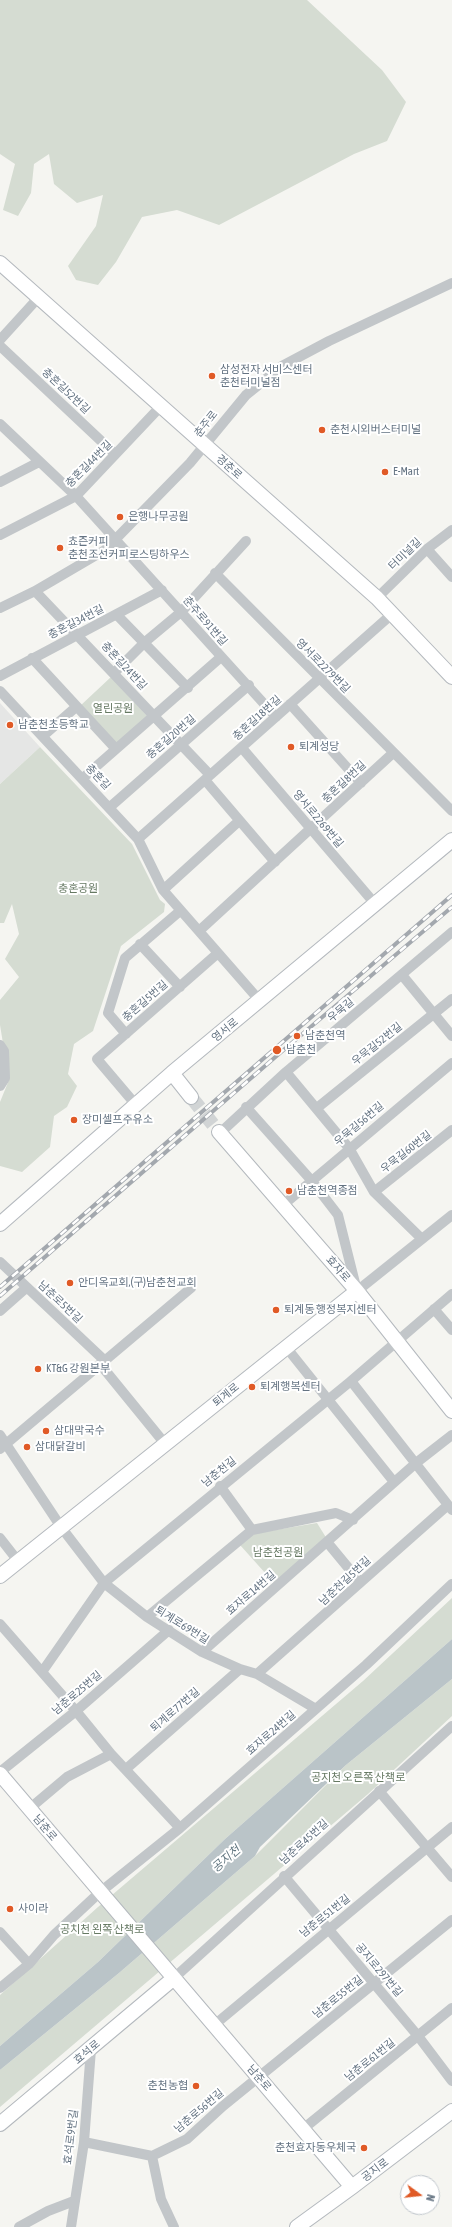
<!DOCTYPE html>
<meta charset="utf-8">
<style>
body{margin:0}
#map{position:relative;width:452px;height:2227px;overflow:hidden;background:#f5f5f1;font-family:"Asap Condensed",sans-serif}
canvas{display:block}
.north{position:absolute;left:400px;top:2175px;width:40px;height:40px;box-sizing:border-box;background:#fff;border:1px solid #c1c7cd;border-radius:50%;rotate:105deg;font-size:11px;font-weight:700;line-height:16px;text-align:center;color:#647382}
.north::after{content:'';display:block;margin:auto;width:14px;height:18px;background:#e05a26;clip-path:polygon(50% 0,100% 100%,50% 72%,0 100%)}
</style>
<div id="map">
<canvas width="452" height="2227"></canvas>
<div class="north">N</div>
</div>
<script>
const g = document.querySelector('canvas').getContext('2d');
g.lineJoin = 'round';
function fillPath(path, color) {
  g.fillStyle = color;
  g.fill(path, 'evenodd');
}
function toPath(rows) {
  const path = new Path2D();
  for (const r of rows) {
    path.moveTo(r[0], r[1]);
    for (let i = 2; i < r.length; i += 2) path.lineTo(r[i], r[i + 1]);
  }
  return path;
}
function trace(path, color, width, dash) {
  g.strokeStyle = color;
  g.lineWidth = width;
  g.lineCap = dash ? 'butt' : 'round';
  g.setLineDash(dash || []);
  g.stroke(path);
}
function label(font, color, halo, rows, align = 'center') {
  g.font = font + ' "Asap Condensed","Noto Sans KR",sans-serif';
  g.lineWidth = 4;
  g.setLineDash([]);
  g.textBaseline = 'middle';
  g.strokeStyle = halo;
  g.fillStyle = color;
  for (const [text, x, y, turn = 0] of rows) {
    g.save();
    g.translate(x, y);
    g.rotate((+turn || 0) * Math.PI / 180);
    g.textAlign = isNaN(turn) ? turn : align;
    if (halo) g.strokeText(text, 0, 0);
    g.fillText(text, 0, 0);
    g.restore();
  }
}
fillPath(toPath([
 [0,703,40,747,0,784]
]), '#e5e6e5');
fillPath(toPath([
 [0,0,307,0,382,70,406,102,387,141,354,154,219,225,177,210,142,217,116,262,98,285,76,280,68,266,96,226,103,195,77,203,54,184,49,154,34,164,31,193,18,216,3,210,15,164,0,154],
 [111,677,149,718,118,745,80,706],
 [40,747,132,844,160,900,165,904,164,912,121,946,93,1031,74,1044,68,1074,77,1086,67,1107,54,1116,50,1147,22,1172,0,1166,0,1102,9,1080,0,1025,0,1000,19,977,5,959,19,934,12,904,4,923,0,923,0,784],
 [317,1523,327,1539,275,1584,240,1545,251,1534],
 [452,1598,452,1639,225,1839,98,1962,0,2046,0,1995,98,1907,363,1681],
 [452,1679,452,1716,368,1794,0,2107,0,2070,119,1973,255,1856,346,1765]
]), '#d5dcd2');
fillPath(toPath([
 [452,1639,452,1679,346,1765,260,1847,255,1856,119,1973,0,2070,0,2046,98,1962,225,1839]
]), '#bac4c8');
trace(toPath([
 [191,1097,219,1132]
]), '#d1d4d5', 14, [14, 7]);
const secondary = toPath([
 [0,263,377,598,452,677],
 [172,1073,191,1097],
 [219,1132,357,1291,452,1411],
 [0,1224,172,1073,452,840],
 [0,1576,357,1291],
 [0,1774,352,2187],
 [0,2124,174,1978],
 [297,2227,352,2187,452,2111]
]);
trace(secondary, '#b4b9be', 16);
trace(toPath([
 [0,340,39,297],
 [0,346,115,454],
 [0,424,76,496,276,717],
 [0,482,39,462],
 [0,535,76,496,161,406],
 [427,549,452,577],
 [215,573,452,811],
 [35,591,210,775],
 [377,598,427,549,452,530],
 [0,608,35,591,105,550,190,463,246,395,282,366,329,341,452,283],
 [117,615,188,688],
 [32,658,116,749],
 [114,673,145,642,181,612,246,541],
 [0,676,162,590],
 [0,691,138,839,163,890,260,1001],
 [290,704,361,783],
 [43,736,76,707],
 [242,748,376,905],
 [83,778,221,657],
 [205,780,275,862],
 [110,807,249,685],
 [138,839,392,614],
 [163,890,239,821],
 [199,931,393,753],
 [140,944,180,987],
 [402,975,452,1036],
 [126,1034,108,1013,125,958,180,911],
 [0,1045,4,1051,5,1078,0,1086],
 [286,1072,349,1148,374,1192,422,1239],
 [136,1105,97,1059,218,953],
 [246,1107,311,1180,338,1215,357,1291,452,1215],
 [317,1108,452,999],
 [220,1133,286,1072,452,932],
 [374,1192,452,1130],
 [282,1206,452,1063],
 [0,1262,104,1360],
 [434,1309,452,1330],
 [0,1311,26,1288],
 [286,1347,394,1482],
 [100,1364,166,1445],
 [351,1381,452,1510],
 [0,1435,61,1527,104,1583,147,1617,202,1652,240,1669,257,1674,316,1709],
 [0,1449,191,1288],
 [220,1486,252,1530],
 [0,1538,18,1561],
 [327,1542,360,1582],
 [147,1617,252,1530,336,1513,353,1520],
 [0,1624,76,1711,111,1754,180,1828],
 [202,1652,416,1463,452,1435],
 [42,1672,104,1583,351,1381,452,1294],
 [257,1674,448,1505],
 [126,1769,240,1669],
 [0,1772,76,1711,169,1630],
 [379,1791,452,1877],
 [29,1809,67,1777,111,1754],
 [284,1876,418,2036,452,2081],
 [0,1932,29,1964],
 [174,1978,452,1726],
 [0,1988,29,1964,54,1935,99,1893,180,1828,366,1665,452,1584],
 [213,2026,452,1827],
 [303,2129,452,2008],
 [84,2142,152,2156,187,2139,223,2106,452,1920],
 [152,2156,161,2199,174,2227],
 [19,2227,48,2211,74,2201],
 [71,2227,84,2142,91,2049]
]), '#c2c6c9', 10);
trace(secondary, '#fff', 14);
const rail = toPath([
 [0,1287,452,895],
 [0,1296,280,1053,452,907]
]);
trace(rail, '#a3a8ae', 4);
trace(rail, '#fff', 2.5, [8]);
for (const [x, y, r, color] of [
 [212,376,4,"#e05a26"],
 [322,430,4,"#e05a26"],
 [385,472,4,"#e05a26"],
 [120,517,4,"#e05a26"],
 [60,548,4,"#e05a26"],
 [10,725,4,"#e05a26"],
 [291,747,4,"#e05a26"],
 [297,1036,4,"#e05a26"],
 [277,1050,5,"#e05a26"],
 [74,1120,4,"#e05a26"],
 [289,1191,4,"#e05a26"],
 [70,1283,4,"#e05a26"],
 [276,1310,4,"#e05a26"],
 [38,1369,4,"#e05a26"],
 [252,1387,4,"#e05a26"],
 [46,1431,4,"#e05a26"],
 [27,1447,4,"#e05a26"],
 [10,1909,4,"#e05a26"],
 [196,2086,4,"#e05a26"],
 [364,2148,4,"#e05a26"]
]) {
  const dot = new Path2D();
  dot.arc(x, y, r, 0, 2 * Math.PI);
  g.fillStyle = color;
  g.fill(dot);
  trace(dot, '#fff', 1.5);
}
label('11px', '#647382', '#fff', [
 ["삼성전자 서비스센터",220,370],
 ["춘천터미널점",220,383],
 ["춘천시외버스터미널",330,430],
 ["E-Mart",393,472],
 ["은행나무공원",128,517],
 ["쵸즌커피",68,542],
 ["춘천조선커피로스팅하우스",68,555],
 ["남춘천초등학교",18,725],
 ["퇴계성당",299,747],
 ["남춘천역",305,1036],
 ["남춘천",286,1050],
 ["장미셀프주유소",82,1120],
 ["남춘천역종점",297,1191],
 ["안디옥교회,(구)남춘천교회",78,1283],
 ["퇴계동 행정복지센터",284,1310],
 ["KT&G 강원본부",46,1369],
 ["퇴계행복센터",260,1387],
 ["삼대막국수",54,1431],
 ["삼대닭갈비",35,1447],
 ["사이라",18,1909],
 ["춘천농협",188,2086,"right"],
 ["춘천효자동우체국",356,2148,"right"]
], 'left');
label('11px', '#647382', '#fff', [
 ["충혼길52번길",66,391,43],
 ["춘주로",206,424,-52],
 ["충혼길44번길",89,464,-45],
 ["경춘로",229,467,42],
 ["터미널길",405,554,-44],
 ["춘주로91번길",205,621,49],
 ["충혼길34번길",76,622,-27],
 ["충혼길24번길",124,666,47],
 ["영서로2279번길",323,666,45],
 ["충혼길18번길",257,718,-42],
 ["충혼길20번길",171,737,-41],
 ["충혼길",98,777,47],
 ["충혼길8번길",344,782,-43],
 ["영서로2269번길",318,819,50],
 ["충혼길5번길",145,1001,-41],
 ["우묵길",341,1010,-40],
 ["영서로",225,1030,-39],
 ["우묵길52번길",377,1044,-39],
 ["우묵길56번길",359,1124,-40],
 ["우묵길60번길",406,1152,-38],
 ["효자로",338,1269,49],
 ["남춘로5번길",60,1302,43],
 ["퇴계로",226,1395,-39],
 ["남춘천길",219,1472,-39],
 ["남춘천길5번길",345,1581,-43],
 ["효자로14번길",251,1593,-41],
 ["퇴계로69번길",182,1625,32],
 ["남춘로25번길",77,1693,-40],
 ["퇴계로77번길",175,1710,-41],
 ["효자로24번길",271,1733,-41],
 ["남춘로",45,1828,50],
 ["남춘로45번길",304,1842,-42],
 ["남춘로51번길",325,1916,-39],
 ["공지로297번길",379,1970,50],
 ["남춘로55번길",338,1997,-39],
 ["효석로",87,2052,-40],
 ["남춘로61번길",370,2060,-39],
 ["남춘로",259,2078,49],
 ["남춘로56번길",199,2111,-40],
 ["효석로9번길",71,2137,-83],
 ["공지로",375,2170,-37]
]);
label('11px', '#667963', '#fff', [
 ["열린공원",113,709],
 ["충혼공원",78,889],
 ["남춘천공원",278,1553],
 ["공지천 오른쪽 산책로",358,1778],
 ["공치천 왼쪽 산책로",102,1930]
]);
label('italic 12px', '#60757f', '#fff', [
 ["공지천",226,1859,-41]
]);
</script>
